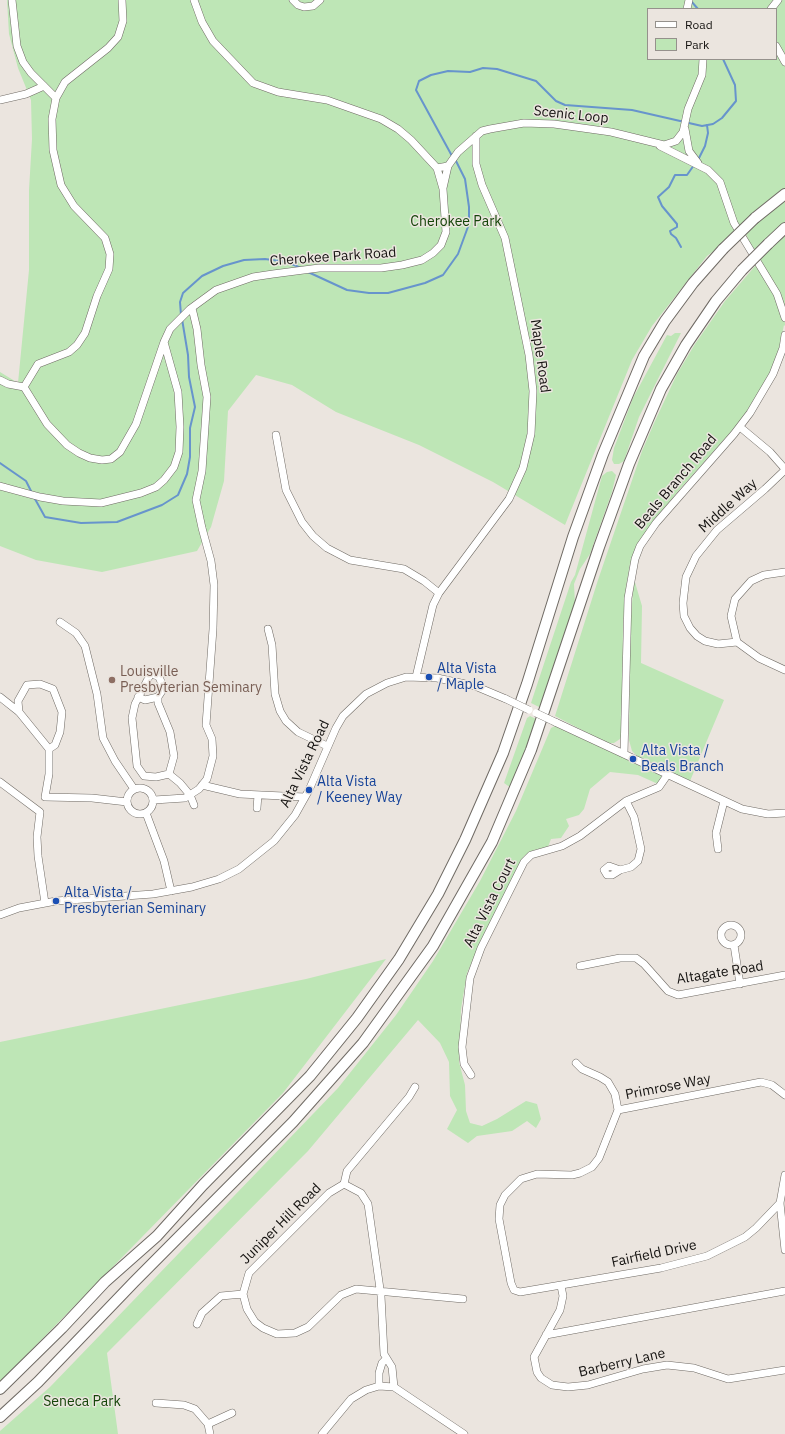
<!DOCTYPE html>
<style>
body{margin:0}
#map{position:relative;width:785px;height:1434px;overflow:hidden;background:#ebe5df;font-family:"IBM Plex Sans",sans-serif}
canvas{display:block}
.legend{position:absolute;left:647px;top:8px;width:130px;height:52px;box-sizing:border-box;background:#ebe5df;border:1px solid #95918c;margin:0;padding:5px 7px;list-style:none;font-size:12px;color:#141210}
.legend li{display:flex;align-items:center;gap:8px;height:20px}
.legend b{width:20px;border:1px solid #95918c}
</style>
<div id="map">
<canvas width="785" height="1434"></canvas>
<ul class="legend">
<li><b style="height:5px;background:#fff"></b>Road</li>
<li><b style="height:11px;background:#bee6b6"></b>Park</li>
</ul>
</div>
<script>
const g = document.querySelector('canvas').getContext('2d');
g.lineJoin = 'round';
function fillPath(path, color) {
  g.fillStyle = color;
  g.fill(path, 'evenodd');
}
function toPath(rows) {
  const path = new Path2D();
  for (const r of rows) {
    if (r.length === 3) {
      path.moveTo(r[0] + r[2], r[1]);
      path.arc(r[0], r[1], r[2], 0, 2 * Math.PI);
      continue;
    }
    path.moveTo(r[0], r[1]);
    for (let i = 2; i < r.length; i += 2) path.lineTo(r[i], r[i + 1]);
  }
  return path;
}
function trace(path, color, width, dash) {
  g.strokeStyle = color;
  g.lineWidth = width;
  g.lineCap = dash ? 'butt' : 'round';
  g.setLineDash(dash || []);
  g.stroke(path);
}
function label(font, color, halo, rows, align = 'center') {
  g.font = font + ' "IBM Plex Sans",sans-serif';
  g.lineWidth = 3;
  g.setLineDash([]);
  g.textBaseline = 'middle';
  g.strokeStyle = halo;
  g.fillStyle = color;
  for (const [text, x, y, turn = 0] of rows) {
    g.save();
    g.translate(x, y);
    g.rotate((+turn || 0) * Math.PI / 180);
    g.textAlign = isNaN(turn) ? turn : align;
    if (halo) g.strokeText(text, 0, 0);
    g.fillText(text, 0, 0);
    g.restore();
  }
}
fillPath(toPath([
 [7,0,785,0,785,326,784,325,777,358,768,378,740,422,679,490,647,530,630,564,626,587,623,624,622,735,620,739,614,743,607,743,555,716,598,580,642,451,655,421,677,374,695,344,725,301,756,265,763,275,744,229,707,256,652,326,632,360,565,525,493,482,419,445,336,412,292,385,256,375,228,411,224,481,211,527,197,551,102,572,36,560,0,546,0,372,18,383,29,270,29,190,32,139,31,100,18,68,9,34],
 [648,9,776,9,776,59,648,59],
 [675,333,681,333,639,417,624,461,619,464,614,464,612,460,614,448,633,398,667,335,671,336],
 [612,471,616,475,612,492,590,554,580,569,574,584,575,604,543,707,539,707,531,703,571,582,575,575,602,476,607,472],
 [634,579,642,606,641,663,724,700,690,781,639,758,632,751,629,740,630,628],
 [530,716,538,720,511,788,504,783,527,718],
 [555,726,661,775,661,778,658,784,638,775,610,772,590,789,584,809,579,815,566,819,569,826,561,838,551,839,548,847,534,850,524,856,483,936,467,973,461,1009,459,1062,465,1085,466,1111,470,1123,482,1126,497,1119,526,1101,537,1104,541,1119,536,1128,527,1121,512,1131,477,1136,468,1143,447,1129,457,1110,450,1096,449,1062,440,1043,418,1020,308,1151,107,1353,118,1434,0,1434,0,1431,50,1387,338,1088,396,1015,433,961,480,881,516,811,551,728],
 [386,959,283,1093,0,1382,0,1042,306,979]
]), '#bee6b6');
trace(toPath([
 [691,1,698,9],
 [452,156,416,90,419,81,431,75,448,71,470,72,483,68,497,69,536,81,556,101,565,105,632,110,702,126,713,124,722,118,736,101,735,85,723,59],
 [698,160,705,146,708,133,707,125],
 [681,247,676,238,671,234,670,231,677,227,677,224,662,206,658,197,669,187,675,175,687,175,694,165],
 [308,272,347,290,369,293,388,293,425,283,443,275,458,254,469,224,469,207,465,179,455,159],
 [181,315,180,302,183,293,202,276,223,266,244,260,265,259,287,262,301,268],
 [0,463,26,481,32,493],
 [35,499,45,517,81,523,117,522,162,505,178,495,187,474,190,457,190,428,195,407,189,377,188,355,182,319]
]), '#6794cc', 2);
const minor = toPath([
 [12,0,17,46,23,62,31,73,56,98],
 [122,0,123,21,118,37,108,48,65,82,56,98,52,119,53,150,61,185,74,206,105,238,110,254,109,269,97,296,85,333,77,345,69,352,38,364,24,387,47,424,67,445,79,453,90,458,102,460,111,459,120,452,136,424,164,342,170,329,190,309,216,290,253,277,273,274,319,268,381,268,402,265,422,260,433,253,441,245,446,232,443,189,437,168],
 [194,0,202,22,213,41,253,83,278,92,327,100,381,119,398,129,411,140,437,168,448,166],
 [293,0,298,5,304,7,313,6,320,0],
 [687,9,689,0],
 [771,9,778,0],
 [776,46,785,62],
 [0,100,26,94,44,86],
 [685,129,689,151,698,163],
 [660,146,708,170,720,182,734,223,777,294,785,318],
 [443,188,448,166,458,152,482,131,490,129,524,123,554,124,611,132,664,145,676,141,683,132,688,109,702,75,703,59],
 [0,380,8,384,24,387],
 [740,427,770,452,785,469],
 [276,435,286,490,302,522,313,536,327,548,350,560,404,569,424,581,439,593],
 [0,486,40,497,63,501,101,503,141,493,156,487,164,480,174,467,179,452,180,427,178,392,164,342],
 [785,572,764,575,751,581,735,599,731,616,737,642,759,658,785,670],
 [60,622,76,633,85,646,97,694,103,738,115,761,134,789],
 [268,629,272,645,275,694,280,711,286,721,298,732,327,746],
 [737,642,718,644,705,641,697,636,690,628,684,616,683,603,686,577,696,556,717,530,765,489,785,470],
 [151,673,159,677,162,684,162,691,158,697,158,703,170,732,174,756,169,774,156,777,144,776,137,766,132,718,135,704,151,673],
 [416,677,433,605,439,593,509,499,523,468,531,434,533,391,529,355,505,238,482,185,476,164,476,136],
 [0,697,19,712,49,749,49,774,45,797,92,798,127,802],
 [138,697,145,700,158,697],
 [19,712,18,701,27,685,40,684,53,689,62,712,60,732,55,745,49,749],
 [555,722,742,809,768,814,785,813],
 [624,754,628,598,635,559,640,546,656,523,734,434,750,413,773,374,783,348,785,335],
 [169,774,180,783,190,795,194,805],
 [0,782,40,812,37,837,38,856,45,903],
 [202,785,240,794,305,797],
 [140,801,13],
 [154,800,185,798,199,789,207,779,213,756,212,739,206,725,213,629,214,585,211,561,202,528,196,500,202,471,207,397,201,365,197,329,192,308],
 [257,808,258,795],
 [146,813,164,861,171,891],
 [718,849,716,833,724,801],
 [620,870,609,866,604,870,607,875,612,875,620,870,631,867,638,861,641,849,634,817,626,801],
 [0,915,19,908,56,901,153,894,192,887,219,879,239,869,274,841,295,815,309,790,336,728,343,716,366,694,387,683,406,677,437,678,475,686,506,699],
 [731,935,10],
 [734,945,740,984],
 [580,966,620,958,636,958,644,964,668,991,678,995,785,975],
 [576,1063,582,1069,600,1077,608,1082,615,1094,618,1110],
 [471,1075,464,1064,462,1047,470,978,481,948,524,862,531,855,562,846,580,836,626,801,659,787,668,774],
 [785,1175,780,1203,785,1250],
 [344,1184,329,1193,249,1273,243,1294,247,1309,255,1322,263,1328,277,1334,295,1333,308,1327,341,1295,356,1289,463,1299],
 [344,1184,361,1193,368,1204,381,1296,384,1354,392,1367,394,1387],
 [344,1184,347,1171,409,1097,415,1087],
 [780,1203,756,1228,745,1237,707,1256,661,1268,520,1292,514,1290,511,1283,499,1219,500,1205,505,1195,521,1179,537,1174,572,1175,580,1173,592,1167,599,1158,618,1110,761,1082,772,1085,785,1095],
 [561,1286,563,1296,560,1310,534,1357,537,1372,541,1378,552,1385,568,1387,588,1385,643,1369,667,1365,694,1368,728,1379,785,1370],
 [197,1324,202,1313,221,1296,243,1294],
 [546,1335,785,1291],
 [379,1386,379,1373,382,1363,386,1359],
 [156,1403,184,1405,195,1409,208,1424,210,1434],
 [208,1424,232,1413],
 [322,1434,351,1399,366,1390,379,1386,394,1387,464,1434]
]);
const highway = toPath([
 [755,218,785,194],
 [768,244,785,228],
 [0,1389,62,1328,105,1282,157,1236,203,1185,310,1076,357,1018,399,959,438,894,465,840,503,753,527,684,573,537,603,454,644,356,665,321,693,283,723,249],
 [0,1417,38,1382,134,1282,293,1122,363,1043,433,946,492,842,531,750,599,547,629,464,661,389,686,345,716,301,742,270]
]);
trace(minor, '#6f6a64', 8);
trace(highway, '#6f6a64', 12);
trace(minor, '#fff', 7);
trace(highway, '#fff', 10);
const minorBridge = toPath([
 [506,699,529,710],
 [536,713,555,722]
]);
const highwayBridge = toPath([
 [723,249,755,218],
 [742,270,768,244]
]);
trace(minorBridge, '#6f6a64', 8, []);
trace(highwayBridge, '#6f6a64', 12, []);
trace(minorBridge, '#fff', 7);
trace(highwayBridge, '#fff', 10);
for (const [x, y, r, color] of [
 [429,677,4,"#1a4fb4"],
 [112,680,4,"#8d6e63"],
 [633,759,4,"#1a4fb4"],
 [309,790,4,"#1a4fb4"],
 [56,901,4,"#1a4fb4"]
]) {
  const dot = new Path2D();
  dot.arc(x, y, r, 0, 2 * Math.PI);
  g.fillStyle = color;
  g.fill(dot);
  trace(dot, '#ebe5df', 1.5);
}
label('14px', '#141210', '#ebe5df', [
 ["Scenic Loop",571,115,6],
 ["Cherokee Park Road",333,257,-4],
 ["Maple Road",540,356,82],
 ["Beals Branch Road",676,482,-50],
 ["Middle Way",728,506,-42],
 ["Alta Vista Road",305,764,-64],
 ["Alta Vista Court",490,903,-63],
 ["Altagate Road",720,973,-9],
 ["Primrose Way",668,1087,-11],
 ["Juniper Hill Road",281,1224,-45],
 ["Fairfield Drive",654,1254,-12],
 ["Barberry Lane",622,1363,-13]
]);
label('14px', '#154509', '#ebe5df', [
 ["Cherokee Park",456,222],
 ["Seneca Park",82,1402]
]);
label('14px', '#164399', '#ebe5df', [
 ["Alta Vista",437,669],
 ["/ Maple",437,685],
 ["Alta Vista /",641,751],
 ["Beals Branch",641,767],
 ["Alta Vista",317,782],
 ["/ Keeney Way",317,798],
 ["Alta Vista /",64,893],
 ["Presbyterian Seminary",64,909]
], 'left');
label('14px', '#785e54', '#ebe5df', [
 ["Louisville",120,672],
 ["Presbyterian Seminary",120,688]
], 'left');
</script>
